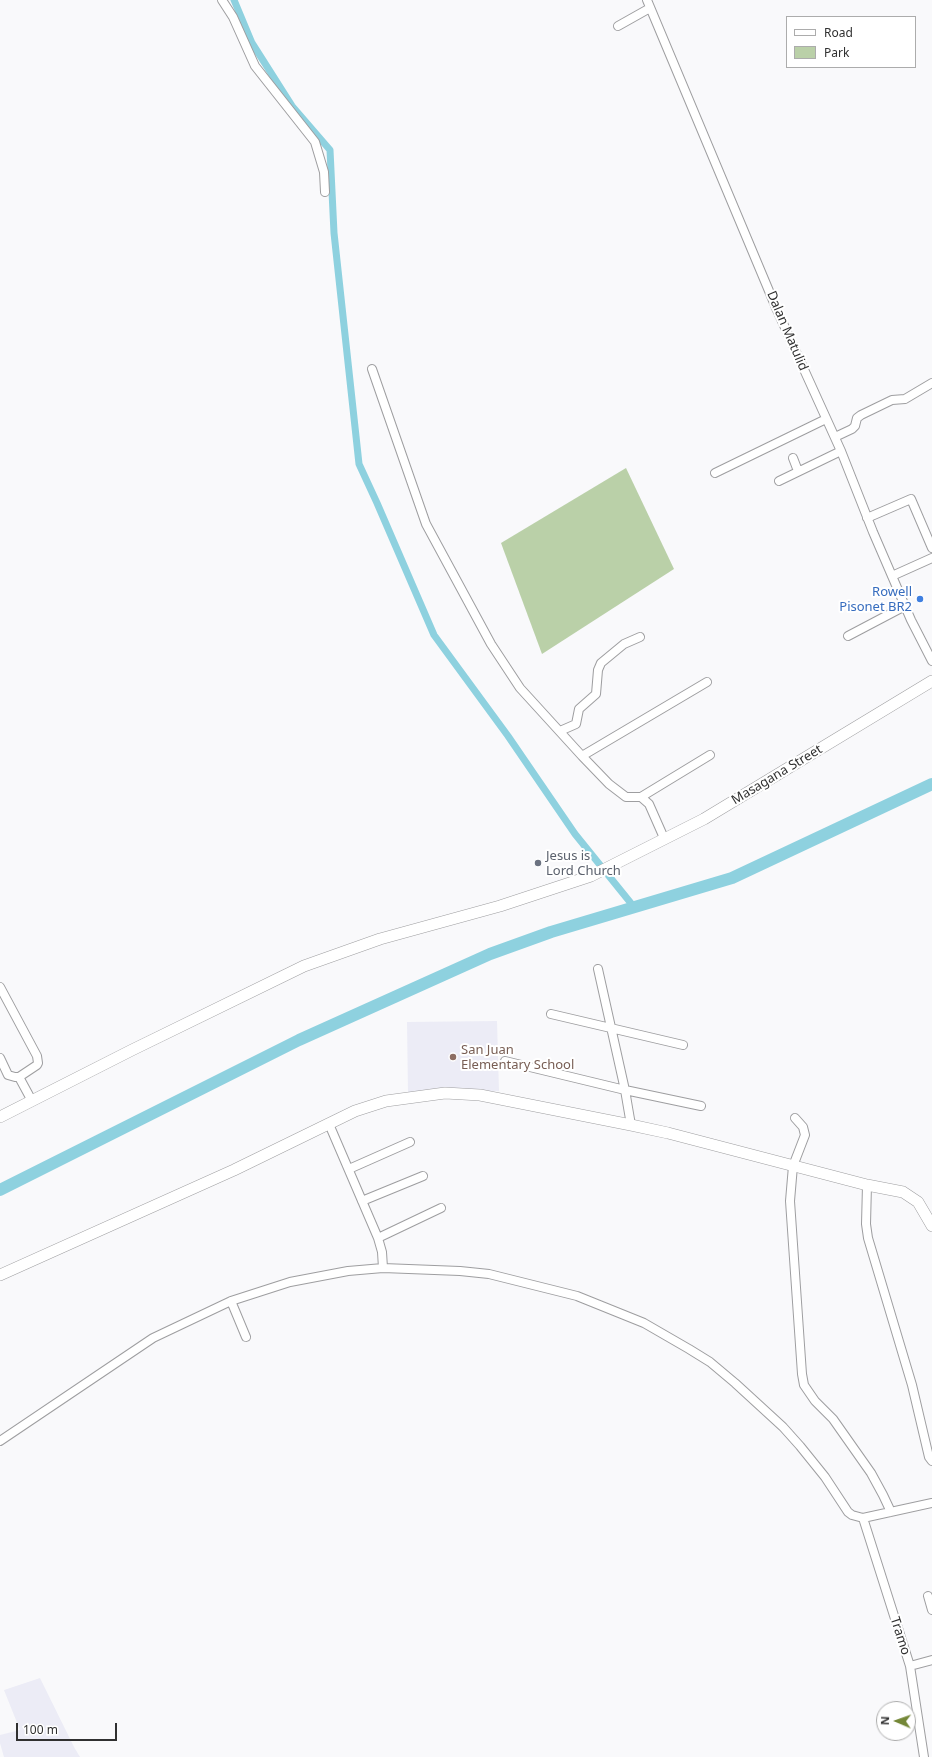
<!DOCTYPE html>
<style>
body{margin:0}
#map{position:relative;width:932px;height:1757px;overflow:hidden;background:#f9f9fb;font-family:"Noto Sans",sans-serif}
canvas{display:block}
.legend{position:absolute;left:786px;top:16px;width:130px;height:52px;box-sizing:border-box;background:#fff;border:1px solid #acacac;margin:0;padding:5px 7px;list-style:none;font-size:12px;color:#303030}
.legend li{display:flex;align-items:center;gap:8px;height:20px}
.legend b{width:20px;border:1px solid #acacac}
.north{position:absolute;left:876px;top:1701px;width:40px;height:40px;box-sizing:border-box;background:#fff;border:1px solid #acacac;border-radius:50%;rotate:272deg;font-size:11px;font-weight:700;line-height:16px;text-align:center;color:#303030}
.north::after{content:'';display:block;margin:auto;width:14px;height:18px;background:#748737;clip-path:polygon(50% 0,100% 100%,50% 72%,0 100%)}
.scale{position:absolute;left:16px;top:1723px;width:101px;height:18px;box-sizing:border-box;border:2px solid #303030;border-top:0;padding-left:5px;font-size:12px;line-height:14px;white-space:nowrap;color:#303030;-webkit-text-stroke:3px #fff;paint-order:stroke}
</style>
<div id="map">
<canvas width="932" height="1757"></canvas>
<ul class="legend">
<li><b style="height:5px;background:#fff"></b>Road</li>
<li><b style="height:11px;background:#bad0a8"></b>Park</li>
</ul>
<div class="north">N</div>
<div class="scale">100 m</div>
</div>
<script>
const g = document.querySelector('canvas').getContext('2d');
g.lineJoin = 'round';
function fillPath(path, color) {
  g.fillStyle = color;
  g.fill(path, 'evenodd');
}
function toPath(rows) {
  const path = new Path2D();
  for (const r of rows) {
    path.moveTo(r[0], r[1]);
    for (let i = 2; i < r.length; i += 2) path.lineTo(r[i], r[i + 1]);
  }
  return path;
}
function trace(path, color, width, dash) {
  g.strokeStyle = color;
  g.lineWidth = width;
  g.lineCap = dash ? 'butt' : 'round';
  g.setLineDash(dash || []);
  g.stroke(path);
}
function label(font, color, halo, rows, align = 'center') {
  g.font = font + ' "Noto Sans",sans-serif';
  g.lineWidth = 4;
  g.setLineDash([]);
  g.textBaseline = 'middle';
  g.strokeStyle = halo;
  g.fillStyle = color;
  for (const [text, x, y, turn = 0] of rows) {
    g.save();
    g.translate(x, y);
    g.rotate((+turn || 0) * Math.PI / 180);
    g.textAlign = isNaN(turn) ? turn : align;
    if (halo) g.strokeText(text, 0, 0);
    g.fillText(text, 0, 0);
    g.restore();
  }
}
fillPath(toPath([
 [497,1021,499,1091,408,1093,407,1022],
 [40,1678,74,1747,80,1757,4,1757,0,1743,0,1735,20,1730,4,1690]
]), '#ececf6');
fillPath(toPath([
 [626,468,674,569,542,654,501,543]
]), '#bad0a8');
trace(toPath([
 [234,0,252,43,292,106,330,150,334,233,359,464,377,503,434,635,508,736,575,834,634,907]
]), '#8ed1df', 7);
trace(toPath([
 [0,1190,299,1040,490,954,551,932,732,878,932,784]
]), '#8ed1df', 12);
const street = toPath([
 [222,0,233,17,255,66,315,142,324,172,325,192],
 [647,0,777,310,841,451,873,532,911,620,932,661],
 [618,26,650,8],
 [372,369,426,524,491,644,520,688,582,756,609,784,626,797,641,797,649,804,664,838],
 [835,437,852,429,855,426,857,418,861,415,892,400,905,399,932,383],
 [793,458,798,471],
 [715,473,826,419],
 [779,481,841,451],
 [867,518,911,499,932,548],
 [892,576,932,558],
 [848,636,905,606],
 [560,731,576,724,579,709,596,694,598,670,601,663,624,644,640,637],
 [582,756,707,682],
 [641,797,710,755],
 [598,969,625,1090,631,1125],
 [0,987,37,1056,38,1063,37,1065,19,1077,15,1077,8,1075,0,1058],
 [551,1014,683,1045],
 [505,1061,625,1090,701,1106],
 [19,1077,32,1101],
 [795,1118,803,1127,805,1135,793,1166,790,1201,802,1374,804,1385,815,1401,833,1419,871,1473,883,1495,891,1512],
 [329,1124,378,1238,382,1252,383,1268],
 [349,1169,410,1142],
 [867,1185,866,1224,868,1238,912,1385,929,1457,932,1461],
 [362,1201,423,1176],
 [378,1238,441,1208],
 [231,1301,246,1337],
 [0,1441,153,1338,231,1301,290,1282,348,1271,383,1268,460,1271,489,1274,577,1296,644,1323,689,1349,710,1362,735,1383,783,1427,800,1446,825,1477,848,1512,852,1515,863,1518,932,1503],
 [863,1518,910,1666,924,1757],
 [928,1596,932,1610],
 [910,1666,932,1660]
]);
const secondary = toPath([
 [0,1117,132,1050,304,966,380,939,500,906,591,876,704,819,932,681],
 [0,1275,234,1170,355,1111,386,1101,445,1093,480,1095,631,1125,668,1133,867,1185,903,1192,918,1202,932,1226]
]);
trace(street, '#9e9ea0', 10);
trace(secondary, '#9e9ea0', 12);
trace(street, '#fff', 8);
trace(secondary, '#fff', 11);
for (const [x, y, r, color] of [
 [920,599,4,"#3f7fe0"],
 [538,863,4,"#6b7280"],
 [453,1057,4,"#8d6e63"]
]) {
  const dot = new Path2D();
  dot.arc(x, y, r, 0, 2 * Math.PI);
  g.fillStyle = color;
  g.fill(dot);
  trace(dot, '#fff', 1.5);
}
label('13px', '#303030', '#fff', [
 ["Dalan Matulid",787,331,67],
 ["Masagana Street",777,775,-31],
 ["Tramo",900,1636,72]
]);
label('13px', '#366cbe', '#fff', [
 ["Rowell",912,592],
 ["Pisonet BR2",912,607]
], 'right');
label('13px', '#5b616d', '#fff', [
 ["Jesus is",546,856],
 ["Lord Church",546,871]
], 'left');
label('13px', '#785e54', '#fff', [
 ["San Juan",461,1050],
 ["Elementary School",461,1065]
], 'left');
</script>
